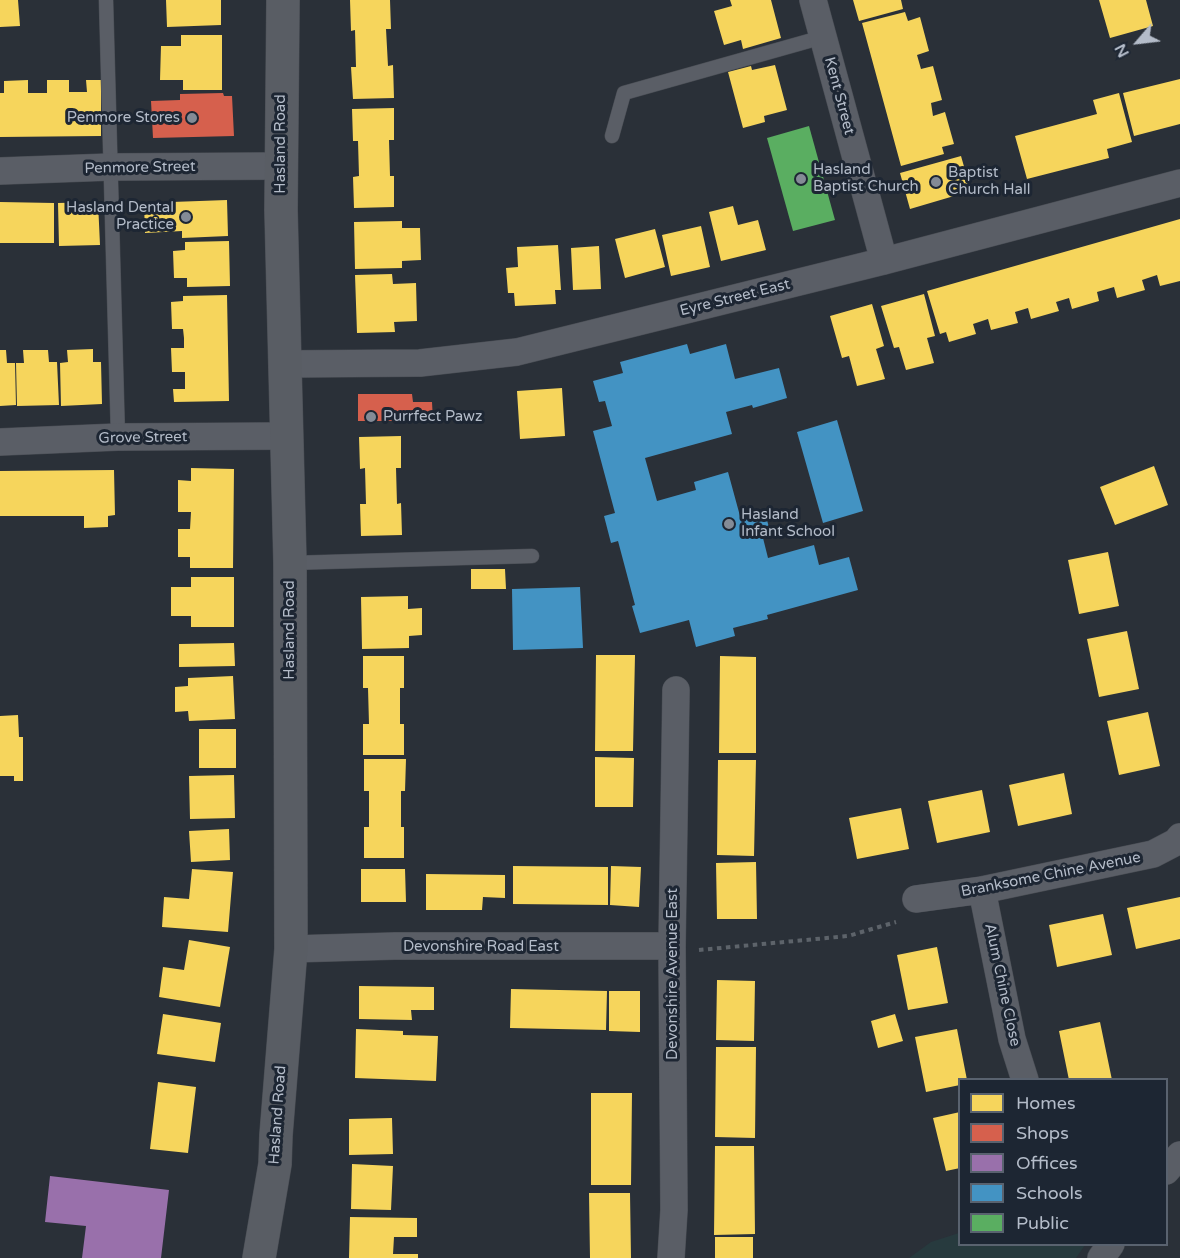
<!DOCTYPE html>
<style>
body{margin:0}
#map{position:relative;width:1180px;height:1258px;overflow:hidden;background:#2a3038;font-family:"Varela Round",sans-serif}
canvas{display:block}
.legend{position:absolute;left:958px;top:1078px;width:210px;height:168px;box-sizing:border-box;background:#1d2633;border:2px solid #59626f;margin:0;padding:8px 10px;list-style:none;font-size:18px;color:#b4bcc9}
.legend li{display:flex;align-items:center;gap:12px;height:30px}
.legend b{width:30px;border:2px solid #59626f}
.north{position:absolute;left:1108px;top:12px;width:60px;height:60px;-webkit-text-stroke:4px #1d2633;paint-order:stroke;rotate:242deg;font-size:16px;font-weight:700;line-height:24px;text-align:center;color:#b4bcc9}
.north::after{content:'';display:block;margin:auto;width:21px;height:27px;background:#b4bcc9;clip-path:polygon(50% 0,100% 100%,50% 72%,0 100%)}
</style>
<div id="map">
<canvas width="1180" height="1258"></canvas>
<ul class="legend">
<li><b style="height:16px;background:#f6d55c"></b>Homes</li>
<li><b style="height:16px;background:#d6604d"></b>Shops</li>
<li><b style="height:16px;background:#9970ab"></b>Offices</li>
<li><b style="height:16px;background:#4393c3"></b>Schools</li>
<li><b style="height:16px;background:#5aae61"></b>Public</li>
</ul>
<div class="north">N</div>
</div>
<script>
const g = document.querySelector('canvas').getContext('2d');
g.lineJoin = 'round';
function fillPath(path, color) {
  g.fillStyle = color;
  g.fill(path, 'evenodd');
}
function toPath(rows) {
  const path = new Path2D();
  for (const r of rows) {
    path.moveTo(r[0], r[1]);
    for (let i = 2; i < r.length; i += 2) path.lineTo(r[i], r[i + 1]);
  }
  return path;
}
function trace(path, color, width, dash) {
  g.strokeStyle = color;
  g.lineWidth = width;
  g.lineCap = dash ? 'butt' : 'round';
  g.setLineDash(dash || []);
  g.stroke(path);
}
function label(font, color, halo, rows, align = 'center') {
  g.font = font + ' "Varela Round",sans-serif';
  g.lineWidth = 6;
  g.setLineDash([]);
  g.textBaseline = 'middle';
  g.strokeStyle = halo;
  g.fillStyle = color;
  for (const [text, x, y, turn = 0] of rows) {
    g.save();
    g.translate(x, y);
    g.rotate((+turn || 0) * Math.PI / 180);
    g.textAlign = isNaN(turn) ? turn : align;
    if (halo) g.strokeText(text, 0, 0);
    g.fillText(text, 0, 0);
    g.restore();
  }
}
fillPath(toPath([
 [959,1233,960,1244,1085,1245,1076,1258,909,1258,931,1242]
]), '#273a3e');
fillPath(toPath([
 [0,0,18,0,20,26,0,27],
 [166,0,221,0,221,25,167,27],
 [350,0,390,0,391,29,386,29,388,66,393,65,394,98,353,99,351,67,356,67,355,30,351,31],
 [730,0,771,0,781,38,743,49,741,40,724,45,714,11,732,6],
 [853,0,901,0,903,9,859,21],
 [1099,0,1146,0,1153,26,1110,38],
 [905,12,908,21,920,17,929,51,917,55,921,69,933,66,942,100,931,103,933,116,945,112,954,144,942,147,944,154,901,166,862,23],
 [181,35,222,35,222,90,183,90,183,80,160,80,161,46,181,46],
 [775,65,787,110,764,116,765,122,743,128,728,72,751,66,752,70],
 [1180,79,1180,124,1134,136,1123,93],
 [28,80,28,93,47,93,47,80,69,80,69,92,87,92,86,80,101,80,101,136,0,137,0,93,4,93,4,81],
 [1119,93,1132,142,1107,149,1109,158,1027,179,1015,136,1097,114,1093,100],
 [394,108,394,140,389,140,390,176,394,176,394,207,354,208,353,177,359,176,358,141,353,141,352,109],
 [961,156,971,191,910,209,900,173],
 [227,200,228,236,182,238,182,231,145,233,144,203],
 [0,202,54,203,54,243,0,243],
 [98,202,100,245,59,246,58,203],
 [733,206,738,225,758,220,766,250,721,261,709,212],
 [1180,219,1180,281,1160,286,1157,275,1142,280,1145,290,1117,298,1114,287,1097,292,1099,301,1072,309,1069,298,1056,302,1059,311,1031,319,1028,308,1015,312,1018,323,991,330,988,319,973,324,976,334,949,342,946,332,940,334,927,291],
 [402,221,402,228,420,228,421,260,402,261,402,268,355,269,354,222],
 [701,226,710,267,671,276,662,235],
 [655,229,665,267,625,278,615,239],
 [229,241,230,286,187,287,187,278,174,278,173,251,185,250,185,242],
 [558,245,561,290,555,290,556,304,515,306,514,293,508,293,506,268,518,267,517,247],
 [599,246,601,289,573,290,571,248],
 [392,274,393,284,416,283,417,321,394,322,395,332,357,333,355,275],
 [924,294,935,336,927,338,934,363,906,370,899,347,894,348,881,306],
 [227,295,229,401,174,402,173,389,185,389,185,372,172,372,171,348,184,348,184,338,183,329,172,329,171,302,183,301,183,296],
 [872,304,884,346,876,349,885,379,857,386,849,356,842,358,830,316],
 [93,349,93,362,101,362,102,404,61,406,60,363,68,362,67,350],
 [0,350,6,350,7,363,15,363,16,405,0,406],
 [23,350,48,350,49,362,57,362,59,405,17,406,16,363,24,363],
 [562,388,565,436,520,439,517,391],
 [401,436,401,468,396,468,397,504,401,503,402,535,361,536,360,504,366,504,365,468,360,469,359,437],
 [1154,466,1168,505,1115,525,1100,487],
 [191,468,234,469,233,568,190,568,190,557,178,557,178,529,190,529,191,512,178,512,178,480,191,481],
 [114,470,115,515,108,516,108,527,84,528,84,516,0,516,0,471],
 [1108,552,1119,606,1079,614,1068,560],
 [471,569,505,569,506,589,471,589],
 [191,577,234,577,234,627,191,627,191,616,171,616,171,587,191,587],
 [408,596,408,609,422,608,422,635,409,636,409,648,362,649,361,597],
 [1127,631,1139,689,1099,697,1087,639],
 [234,643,235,666,179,667,179,644],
 [596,655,635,655,633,751,595,751],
 [363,656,404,656,404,688,400,688,400,724,404,724,404,755,363,755,363,724,369,724,368,688,363,688],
 [720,656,756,657,756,753,719,753],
 [233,676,235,719,189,721,188,711,175,712,175,687,188,686,188,678],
 [1148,712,1160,766,1119,775,1107,721],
 [18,715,19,737,23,737,23,781,14,781,14,776,0,776,0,716],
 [199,729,236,729,236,768,199,768],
 [595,757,634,758,633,807,595,807],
 [364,759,406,759,405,791,401,791,401,827,404,827,404,858,364,858,364,827,369,827,369,791,364,791],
 [718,760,756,760,754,856,717,855],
 [1064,773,1072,814,1018,826,1009,785],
 [234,775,235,818,190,819,189,776],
 [982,790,990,832,937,843,928,801],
 [901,808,909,849,857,859,849,818],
 [229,829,230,860,191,862,189,831],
 [756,862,757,919,717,919,716,863],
 [513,866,608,867,608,905,513,904],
 [611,866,641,867,639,907,610,905],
 [192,869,233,872,228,932,162,927,164,897,189,899],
 [361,869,405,869,406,902,361,902],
 [426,874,505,875,505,898,483,897,482,910,426,910],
 [1180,897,1180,939,1136,949,1127,908],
 [1103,914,1112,955,1057,967,1049,925],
 [189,940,230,947,220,1007,159,997,163,967,184,970],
 [937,947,948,1003,908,1010,897,955],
 [717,980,755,981,754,1041,716,1040],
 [359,986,434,987,434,1010,411,1010,412,1020,359,1019],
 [511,989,607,991,606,1030,510,1028],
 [609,991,640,991,640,1032,609,1031],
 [163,1014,221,1023,215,1062,157,1054],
 [895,1014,903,1041,878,1048,871,1021],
 [1100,1022,1112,1080,1069,1080,1059,1031],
 [356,1029,403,1031,403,1035,438,1036,436,1081,355,1078],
 [957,1029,967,1080,960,1080,960,1085,926,1092,915,1037],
 [716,1047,756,1047,755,1138,715,1137],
 [158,1082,196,1087,188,1153,150,1149],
 [591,1093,632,1093,631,1185,591,1185],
 [960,1112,960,1168,946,1171,933,1118],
 [392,1118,393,1154,349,1155,349,1119],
 [715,1146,754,1146,755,1234,714,1235],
 [352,1164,393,1166,391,1210,351,1209],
 [589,1193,630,1193,631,1258,590,1258],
 [350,1217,417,1218,417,1237,394,1237,393,1254,418,1254,418,1258,349,1258],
 [715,1237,753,1237,753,1258,715,1258]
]), '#f6d55c');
fillPath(toPath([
 [223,93,224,96,232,96,234,136,153,138,151,101,180,100,180,94],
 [358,394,412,394,413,402,432,402,433,421,358,421]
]), '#d6604d');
fillPath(toPath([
 [50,1176,169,1190,161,1258,82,1258,86,1226,45,1222]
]), '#9970ab');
fillPath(toPath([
 [687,344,690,354,726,344,735,379,779,368,787,398,753,408,752,405,726,412,732,434,645,458,657,501,696,490,694,482,728,472,740,516,764,509,771,535,763,538,768,558,814,545,819,565,849,557,858,590,767,615,768,619,733,628,735,636,696,647,689,620,640,633,632,606,635,605,618,541,611,543,604,516,615,513,593,431,612,426,605,401,599,402,593,381,623,373,620,362],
 [837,420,863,511,823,523,797,432],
 [580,587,583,648,513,650,512,589]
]), '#4393c3');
fillPath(toPath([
 [809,126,835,220,793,231,767,138]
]), '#5aae61');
const lane = toPath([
 [106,0,118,437],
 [612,136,624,93,823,37],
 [290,563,532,556]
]);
const street = toPath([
 [813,0,884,261],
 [0,171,111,167,280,166],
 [283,364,420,363,517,352,884,261,1180,183],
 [0,442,118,437,286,436],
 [982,890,1012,1039,1025,1080],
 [916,899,982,890,1153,854,1176,842,1180,837],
 [291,949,395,946,672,946],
 [1166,1171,1180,1155],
 [671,1258,674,1210,672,946,676,690],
 [1101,1258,1111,1244]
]);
const secondary = toPath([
 [259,1258,275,1164,276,1135,291,949,290,563,281,210,283,0]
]);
trace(lane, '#484c53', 15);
trace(street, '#484c53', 28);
trace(secondary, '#484c53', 34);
trace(toPath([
 [699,950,848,936,896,922]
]), '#5d636a', 4, [4.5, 4.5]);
trace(lane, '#5a5e66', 14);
trace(street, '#5a5e66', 27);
trace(secondary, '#595d64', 33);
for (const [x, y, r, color] of [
 [192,118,6,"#848b96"],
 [801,179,6,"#848b96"],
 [936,182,6,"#848b96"],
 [186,217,6,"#848b96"],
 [371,417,6,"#848b96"],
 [729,524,6,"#848b96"]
]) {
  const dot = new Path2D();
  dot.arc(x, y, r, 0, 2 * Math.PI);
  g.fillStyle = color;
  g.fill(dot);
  trace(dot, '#1d2633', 2);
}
label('15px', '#b4bcc9', '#1d2633', [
 ["Kent Street",839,96,75],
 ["Hasland Road",281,144,-90],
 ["Penmore Street",140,168,-1],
 ["Eyre Street East",735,298,-14],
 ["Grove Street",143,438,-1],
 ["Hasland Road",290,630,-90],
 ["Branksome Chine Avenue",1051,875,-11],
 ["Devonshire Road East",481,947],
 ["Devonshire Avenue East",673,974,-90],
 ["Alum Chine Close",1002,985,78],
 ["Hasland Road",278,1115,-86]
]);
label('15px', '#b4bcc9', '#1d2633', [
 ["Penmore Stores",180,118,"right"],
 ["Hasland",813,170],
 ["Baptist Church",813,187],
 ["Baptist",948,173],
 ["Church Hall",948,190],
 ["Hasland Dental",174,208,"right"],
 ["Practice",174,225,"right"],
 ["Purrfect Pawz",383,417],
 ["Hasland",741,515],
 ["Infant School",741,532]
], 'left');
</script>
